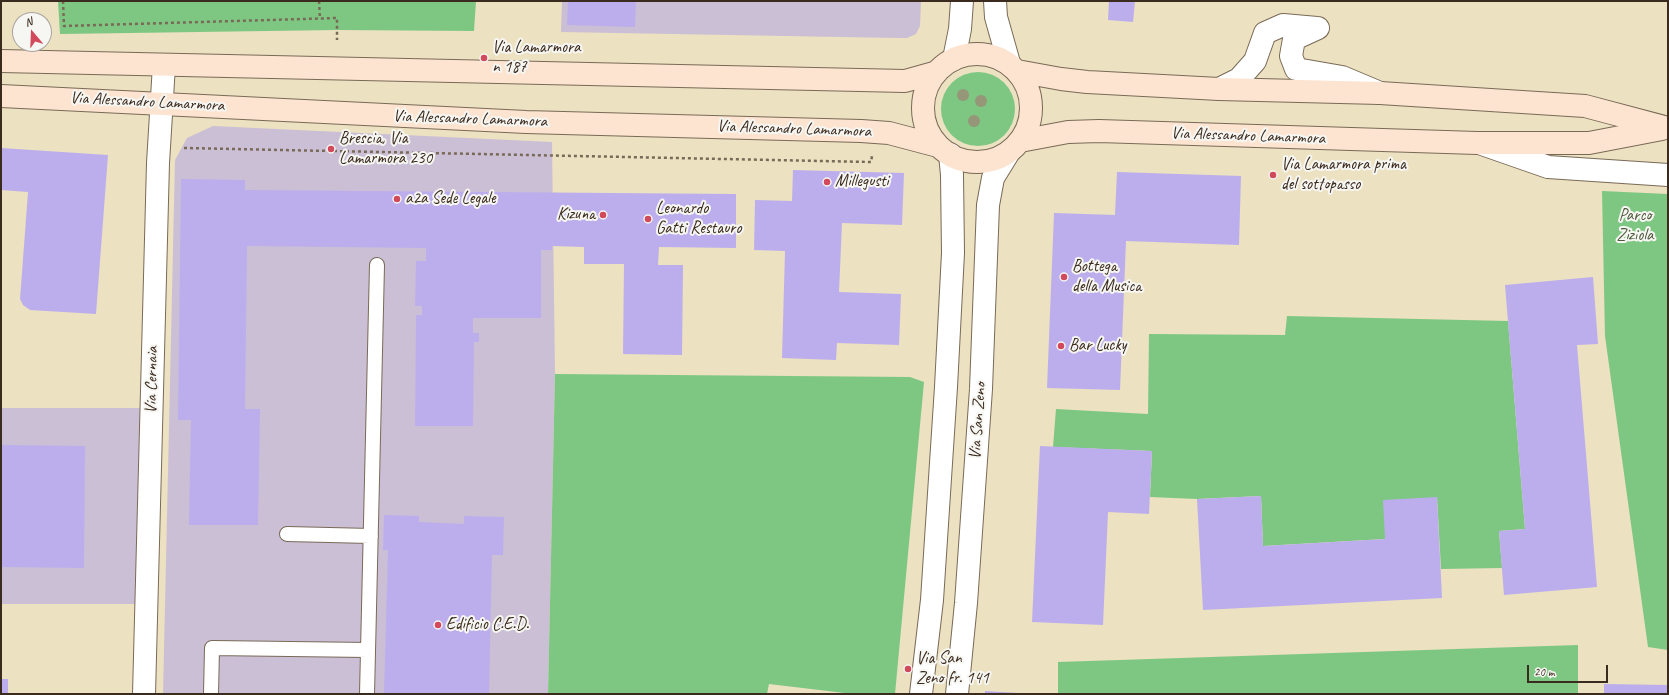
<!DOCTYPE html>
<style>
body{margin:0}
#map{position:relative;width:1669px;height:695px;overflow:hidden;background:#ece1c1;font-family:Caveat,sans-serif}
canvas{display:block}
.frame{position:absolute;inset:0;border:2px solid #3b2a1e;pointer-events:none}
.north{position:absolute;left:12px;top:12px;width:40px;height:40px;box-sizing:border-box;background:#f6f6f2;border:1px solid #aba49d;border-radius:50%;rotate:341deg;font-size:11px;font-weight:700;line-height:16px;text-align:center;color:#3b2a1e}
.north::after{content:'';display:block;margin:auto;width:14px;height:18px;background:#d1495b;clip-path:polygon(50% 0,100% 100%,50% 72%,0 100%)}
.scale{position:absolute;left:1527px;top:665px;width:81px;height:18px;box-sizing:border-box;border:2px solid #3b2a1e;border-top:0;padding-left:5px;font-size:12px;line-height:14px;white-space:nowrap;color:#3b2a1e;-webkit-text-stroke:3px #f6f6f2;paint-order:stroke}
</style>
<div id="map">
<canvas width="1669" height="695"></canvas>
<div class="frame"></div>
<div class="north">N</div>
<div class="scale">20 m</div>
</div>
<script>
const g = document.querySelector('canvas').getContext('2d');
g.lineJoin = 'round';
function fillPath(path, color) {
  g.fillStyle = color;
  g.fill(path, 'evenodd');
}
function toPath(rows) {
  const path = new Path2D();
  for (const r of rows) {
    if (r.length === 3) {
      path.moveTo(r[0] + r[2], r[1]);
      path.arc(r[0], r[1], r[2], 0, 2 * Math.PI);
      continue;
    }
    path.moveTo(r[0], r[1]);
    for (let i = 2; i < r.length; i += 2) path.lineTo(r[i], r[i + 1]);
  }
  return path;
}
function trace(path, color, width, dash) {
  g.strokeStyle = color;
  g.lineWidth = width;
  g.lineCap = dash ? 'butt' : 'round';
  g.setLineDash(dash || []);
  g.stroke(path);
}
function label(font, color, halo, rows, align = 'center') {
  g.font = font + ' Caveat,sans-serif';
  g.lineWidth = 4;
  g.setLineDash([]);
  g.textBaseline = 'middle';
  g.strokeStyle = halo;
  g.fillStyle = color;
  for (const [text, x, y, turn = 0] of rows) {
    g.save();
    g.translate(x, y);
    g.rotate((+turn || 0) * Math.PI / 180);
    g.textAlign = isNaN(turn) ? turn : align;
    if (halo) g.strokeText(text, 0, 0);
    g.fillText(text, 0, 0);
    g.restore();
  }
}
fillPath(toPath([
 [562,1,921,1,920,26,916,34,907,38,898,38,561,32],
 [213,126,552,142,555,374,548,694,163,694,175,160,187,138],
 [1,408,143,408,138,604,1,604]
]), '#cbbfd5');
fillPath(toPath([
 [58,1,476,1,474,31,337,30,60,34],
 [978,109,37],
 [1602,191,1668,194,1668,650,1648,647,1605,336],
 [1287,316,1508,321,1525,529,1499,531,1502,568,1441,569,1437,497,1385,539,1263,546,1261,496,1197,499,1150,497,1152,451,1053,447,1056,409,1148,414,1149,334,1285,335],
 [555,374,910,377,924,382,895,694,853,694,769,684,767,694,548,694],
 [1578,645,1578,694,1058,694,1058,662]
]), '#7ec783');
fillPath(toPath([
 [568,1,636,1,635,27,567,25],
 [1109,1,1135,1,1133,22,1108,20],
 [1,148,108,155,96,314,30,310,23,305,20,299,28,192,1,190],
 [793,170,904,173,902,225,842,223,839,292,901,294,899,345,837,343,836,360,782,358,785,251,754,250,755,200,792,201],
 [1117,172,1241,176,1239,245,1126,241,1120,390,1047,388,1054,213,1115,215],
 [181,179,245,180,245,190,736,194,736,248,659,247,658,265,683,265,682,355,623,354,624,264,584,264,584,247,552,246,552,250,541,250,541,318,473,318,473,333,479,333,479,342,474,342,473,426,415,426,416,315,422,315,422,306,415,306,416,261,426,261,426,248,247,246,245,409,260,409,258,525,189,525,191,420,178,420],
 [1593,277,1598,344,1577,345,1597,587,1504,595,1499,531,1525,529,1505,285],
 [1,445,85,446,84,568,1,567],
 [1040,446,1152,451,1149,514,1108,512,1103,625,1032,622],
 [1261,496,1263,546,1385,539,1383,500,1437,497,1442,598,1203,610,1197,499],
 [384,515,419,516,419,522,464,524,464,516,504,517,503,555,492,555,489,694,384,694,388,550,383,550],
 [1,679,8,679,8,694,1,694],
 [1604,684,1668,685,1668,694,1604,694],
 [985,691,1018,693,1018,694,985,694]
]), '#bcaeed');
const service = toPath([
 [287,534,371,536],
 [211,694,212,648,368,650],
 [367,694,377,265]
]);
const minor = toPath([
 [1318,28,1294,39,1291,56,1296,69,1342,77,1380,93],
 [1219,89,1239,79,1255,61,1265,33,1283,25,1317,28],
 [1482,144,1548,167,1668,175],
 [144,694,158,163,164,65]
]);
const tertiary = toPath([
 [995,1,996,17,1009,63],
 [954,59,960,29,962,1],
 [921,694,932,600,946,387,953,253,952,175,950,154],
 [957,694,966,603,981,389,988,205,993,178,1009,152]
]);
const secondary = toPath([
 [977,108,54],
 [1,61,905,81,937,72],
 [1017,71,1061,79,1087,82,1219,89,1380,93,1585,106,1668,128],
 [1,96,526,122,861,131,889,133,938,146],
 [1020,141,1068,132,1099,131,1477,143,1589,143,1662,129]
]);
trace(service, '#796a57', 16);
trace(minor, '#796a57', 24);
trace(tertiary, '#796a57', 24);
trace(secondary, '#796a57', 24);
trace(toPath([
 [63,1,64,26,337,18,337,40],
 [319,1,320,19],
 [184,148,871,162,872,156]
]), '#796a57', 2.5, [3, 3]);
trace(service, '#fff', 14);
trace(minor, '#fff', 22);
trace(tertiary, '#fff', 22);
trace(secondary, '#fde4d1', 22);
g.fillStyle = '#969678';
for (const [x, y] of [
 [963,95],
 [981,101],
 [974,121]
]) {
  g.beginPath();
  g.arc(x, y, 6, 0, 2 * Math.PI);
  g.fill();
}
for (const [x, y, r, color] of [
 [484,58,4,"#d1495b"],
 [331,149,4,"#d1495b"],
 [1273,175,4,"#d1495b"],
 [827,182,4,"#d1495b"],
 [397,199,4,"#d1495b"],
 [603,215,4,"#d1495b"],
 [648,219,4,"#d1495b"],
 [1064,277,4,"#d1495b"],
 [1061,346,4,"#d1495b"],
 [438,625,4,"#d1495b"],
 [908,669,4,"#d1495b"]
]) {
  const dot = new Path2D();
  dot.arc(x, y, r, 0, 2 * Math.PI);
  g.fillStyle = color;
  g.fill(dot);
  trace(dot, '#f6f6f2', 1.5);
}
label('17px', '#3b2a1e', '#f6f6f2', [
 ["Via Lamarmora",492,48],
 ["n 187",492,68],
 ["Brescia, Via",339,139],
 ["Lamarmora 230",339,159],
 ["Via Lamarmora prima",1281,165],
 ["del sottopasso",1281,185],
 ["Millegusti",835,182],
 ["a2a Sede Legale",405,199],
 ["Leonardo",656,209],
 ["Gatti Restauro",656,229],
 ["Kizuna",595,215,"right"],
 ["Bottega",1072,267],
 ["della Musica",1072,287],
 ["Bar Lucky",1069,346],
 ["Edificio C.E.D.",446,625],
 ["Via San",916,659],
 ["Zeno fr. 141",916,679]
], 'left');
label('17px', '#3b2a1e', '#f6f6f2', [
 ["Via Alessandro Lamarmora",147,102,3],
 ["Via Alessandro Lamarmora",470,119,2],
 ["Via Alessandro Lamarmora",794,129,2],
 ["Via Alessandro Lamarmora",1248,136,2],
 ["Via Cernaia",152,380,-89],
 ["Via San Zeno",978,421,-86]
]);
label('17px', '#4f593c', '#f6f6f2', [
 ["Parco",1635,216],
 ["Ziziola",1635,236]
]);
</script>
